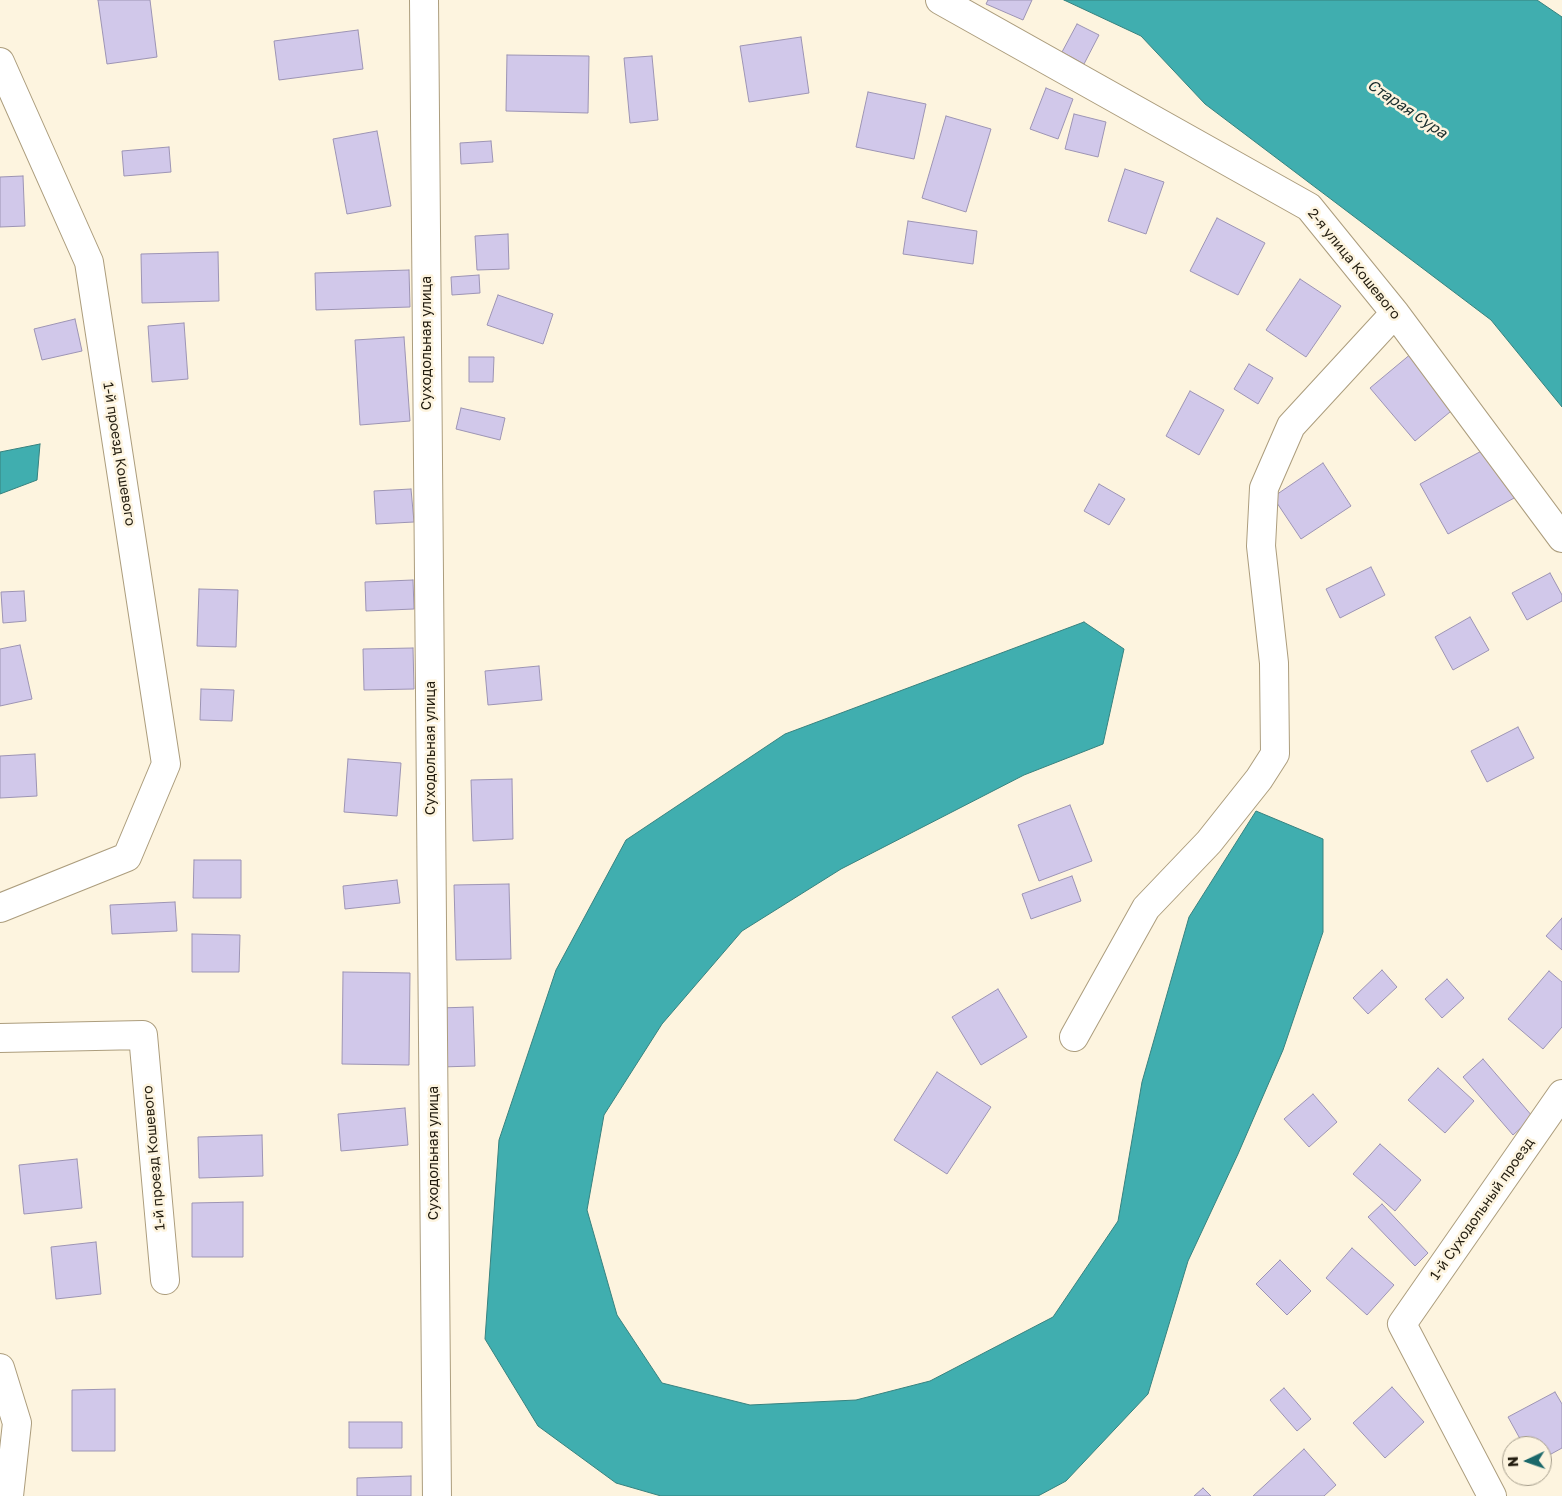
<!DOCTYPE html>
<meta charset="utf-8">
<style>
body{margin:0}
#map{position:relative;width:1562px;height:1496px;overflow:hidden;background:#fdf4df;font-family:"Golos Text",sans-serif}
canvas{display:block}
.north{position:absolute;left:1502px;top:1436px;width:50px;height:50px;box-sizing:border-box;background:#fdf4df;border:1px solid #a69e8c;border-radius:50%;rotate:267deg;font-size:14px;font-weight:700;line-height:20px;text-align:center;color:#231d10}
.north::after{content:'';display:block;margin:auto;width:18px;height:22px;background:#1b686a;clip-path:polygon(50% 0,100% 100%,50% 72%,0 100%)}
</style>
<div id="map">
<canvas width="1562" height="1496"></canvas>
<div class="north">N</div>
</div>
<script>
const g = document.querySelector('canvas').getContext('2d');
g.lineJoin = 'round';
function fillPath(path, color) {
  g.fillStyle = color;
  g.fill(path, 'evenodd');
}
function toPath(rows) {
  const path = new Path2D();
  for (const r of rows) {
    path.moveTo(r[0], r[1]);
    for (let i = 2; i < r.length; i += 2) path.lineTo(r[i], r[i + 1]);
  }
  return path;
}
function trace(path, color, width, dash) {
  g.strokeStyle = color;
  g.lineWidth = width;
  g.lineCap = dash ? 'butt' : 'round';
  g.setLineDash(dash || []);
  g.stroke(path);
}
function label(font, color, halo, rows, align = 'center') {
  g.font = font + ' "Golos Text",sans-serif';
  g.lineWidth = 5;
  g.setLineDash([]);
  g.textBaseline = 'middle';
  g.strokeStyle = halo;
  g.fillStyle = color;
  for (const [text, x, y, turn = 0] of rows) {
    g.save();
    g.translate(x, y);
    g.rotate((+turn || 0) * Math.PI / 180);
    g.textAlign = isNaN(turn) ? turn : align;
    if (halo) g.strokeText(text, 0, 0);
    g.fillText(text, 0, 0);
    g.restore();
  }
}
const water = toPath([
 [1064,0,1537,0,1562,17,1562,407,1491,320,1205,104,1141,36,1064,0],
 [40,444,37,480,0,494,0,452,40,444],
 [1084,622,1124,649,1103,744,1024,775,841,869,742,931,662,1024,604,1115,587,1210,617,1315,662,1383,750,1405,856,1400,930,1381,1053,1317,1118,1221,1142,1082,1189,917,1256,811,1323,839,1323,932,1283,1050,1238,1154,1188,1261,1148,1394,1066,1481,1038,1496,661,1496,616,1483,538,1426,485,1339,499,1140,556,970,626,840,785,734,1084,622]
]);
fillPath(water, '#40aeaf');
trace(water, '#37827f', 1);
const building = toPath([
 [98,0,150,0,157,57,107,64,98,0],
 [988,0,1032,0,1023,20,986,4,988,0],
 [1077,24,1099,35,1084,64,1062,52,1077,24],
 [358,30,363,69,279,80,274,41,358,30],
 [801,37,809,93,749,102,740,46,801,37],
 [507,55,589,56,588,113,506,111,507,55],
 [652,56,658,120,630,123,624,58,652,56],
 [1046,88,1073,99,1058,139,1030,129,1046,88],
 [868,92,926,104,914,159,856,147,868,92],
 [1074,114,1106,122,1098,157,1065,149,1074,114],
 [946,116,991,129,966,212,922,198,946,116],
 [377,131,391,206,347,214,333,139,377,131],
 [491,141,493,162,461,164,460,143,491,141],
 [169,147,171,172,124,176,122,151,169,147],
 [1125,169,1164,182,1146,234,1108,221,1125,169],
 [23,176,25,226,0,227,0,177,23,176],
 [1217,218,1265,243,1238,295,1190,271,1217,218],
 [908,221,977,231,973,264,903,254,908,221],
 [508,234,509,269,477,270,475,236,508,234],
 [218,252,219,301,142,303,141,254,218,252],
 [409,270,410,307,316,310,315,273,409,270],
 [479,275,480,293,452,295,451,277,479,275],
 [1300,279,1341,306,1306,357,1266,330,1300,279],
 [498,295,553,314,543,344,487,325,498,295],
 [75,319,82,351,42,360,34,329,75,319],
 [184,323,188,379,152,382,148,326,184,323],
 [404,337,410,421,360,425,355,340,404,337],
 [1412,353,1456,407,1415,441,1370,388,1412,353],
 [469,357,494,357,493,382,469,382,469,357],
 [1249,364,1273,378,1258,404,1234,389,1249,364],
 [1190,391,1224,410,1199,455,1166,436,1190,391],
 [461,408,505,418,500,440,456,429,461,408],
 [1489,447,1516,497,1448,534,1420,484,1489,447],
 [1323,463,1351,506,1301,539,1273,497,1323,463],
 [1099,484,1125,499,1109,525,1084,511,1099,484],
 [411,489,414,522,376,524,374,491,411,489],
 [1371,567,1385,595,1340,618,1326,589,1371,567],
 [1550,573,1562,595,1562,601,1527,620,1512,593,1550,573],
 [413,580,414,609,366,611,365,582,413,580],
 [199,589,238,590,236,647,197,646,199,589],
 [24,591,26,621,3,623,1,592,24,591],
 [1470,617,1489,650,1453,670,1435,637,1470,617],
 [20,645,32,699,0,706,0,649,20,645],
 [413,648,414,689,364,690,363,649,413,648],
 [539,666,542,700,488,705,485,671,539,666],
 [201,689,234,690,232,721,200,720,201,689],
 [1518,727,1534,758,1487,782,1471,751,1518,727],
 [35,754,37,796,0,798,0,756,35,754],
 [348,759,401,763,397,816,344,812,348,759],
 [512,779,513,839,473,841,471,780,512,779],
 [1070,805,1092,861,1039,881,1018,825,1070,805],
 [194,860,241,860,241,898,193,898,194,860],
 [1072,876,1081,901,1031,919,1022,894,1072,876],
 [397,880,400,903,345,909,343,886,397,880],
 [509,884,511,959,456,960,454,885,509,884],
 [175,902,177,931,112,934,110,905,175,902],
 [1562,918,1562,950,1546,936,1562,918],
 [192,934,240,935,239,972,192,972,192,934],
 [1382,970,1397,987,1368,1014,1353,998,1382,970],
 [1549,971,1562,982,1562,1027,1543,1049,1508,1019,1549,971],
 [343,972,410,973,409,1065,342,1064,343,972],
 [1447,979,1464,998,1442,1018,1425,999,1447,979],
 [998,989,1027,1037,981,1065,952,1017,998,989],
 [473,1007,475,1066,440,1067,438,1008,473,1007],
 [1483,1059,1533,1117,1513,1135,1463,1077,1483,1059],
 [1438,1068,1474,1101,1445,1133,1408,1100,1438,1068],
 [937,1072,991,1107,947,1174,894,1140,937,1072],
 [1313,1094,1337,1122,1309,1147,1284,1119,1313,1094],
 [405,1108,408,1145,341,1151,338,1114,405,1108],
 [262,1135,263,1176,199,1178,198,1137,262,1135],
 [1380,1144,1421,1180,1395,1211,1353,1174,1380,1144],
 [77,1159,82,1208,24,1214,19,1165,77,1159],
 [243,1202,243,1257,192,1257,192,1203,243,1202],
 [1382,1204,1428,1253,1415,1266,1368,1217,1382,1204],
 [96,1242,101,1294,56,1299,51,1247,96,1242],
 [1352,1248,1394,1285,1367,1315,1326,1278,1352,1248],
 [1280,1260,1311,1291,1287,1315,1256,1284,1280,1260],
 [1392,1387,1424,1422,1385,1458,1353,1423,1392,1387],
 [1284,1388,1311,1419,1297,1431,1270,1400,1284,1388],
 [115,1389,115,1451,72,1451,72,1390,115,1389],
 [1555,1392,1562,1404,1562,1448,1542,1459,1542,1446,1524,1446,1508,1417,1555,1392],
 [349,1422,402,1422,402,1448,349,1448,349,1422],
 [1304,1449,1336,1485,1324,1496,1253,1496,1304,1449],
 [411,1476,411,1496,357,1496,357,1478,411,1476],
 [1203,1488,1211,1496,1194,1496,1203,1488]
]);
fillPath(building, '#d1c8ea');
trace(building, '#9d94b4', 1);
const street = toPath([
 [424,0,437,1496],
 [940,0,1309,207,1395,313,1562,538],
 [0,62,89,262,166,764,127,857,0,908],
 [1074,1037,1146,908,1209,842,1259,779,1275,754,1274,663,1261,546,1264,488,1291,426,1395,313],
 [0,1038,143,1035,165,1280],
 [0,1368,17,1423,9,1496],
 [1492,1496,1402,1324,1562,1094]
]);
trace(street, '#ac9d7d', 30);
trace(street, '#fff', 28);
label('14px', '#231d10', '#fdf4df', [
 ["2-я улица Кошевого",1354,264,51],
 ["Суходольная улица",427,343,-90],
 ["1-й проезд Кошевого",119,454,81],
 ["Суходольная улица",431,748,-90],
 ["Суходольная улица",434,1153,-90],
 ["1-й проезд Кошевого",154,1158,-95],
 ["1-й Суходольный проезд",1482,1209,-55]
]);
label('italic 15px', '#1a2d2d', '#fdf4df', [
 ["Старая Сура",1407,109,34]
]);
</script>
